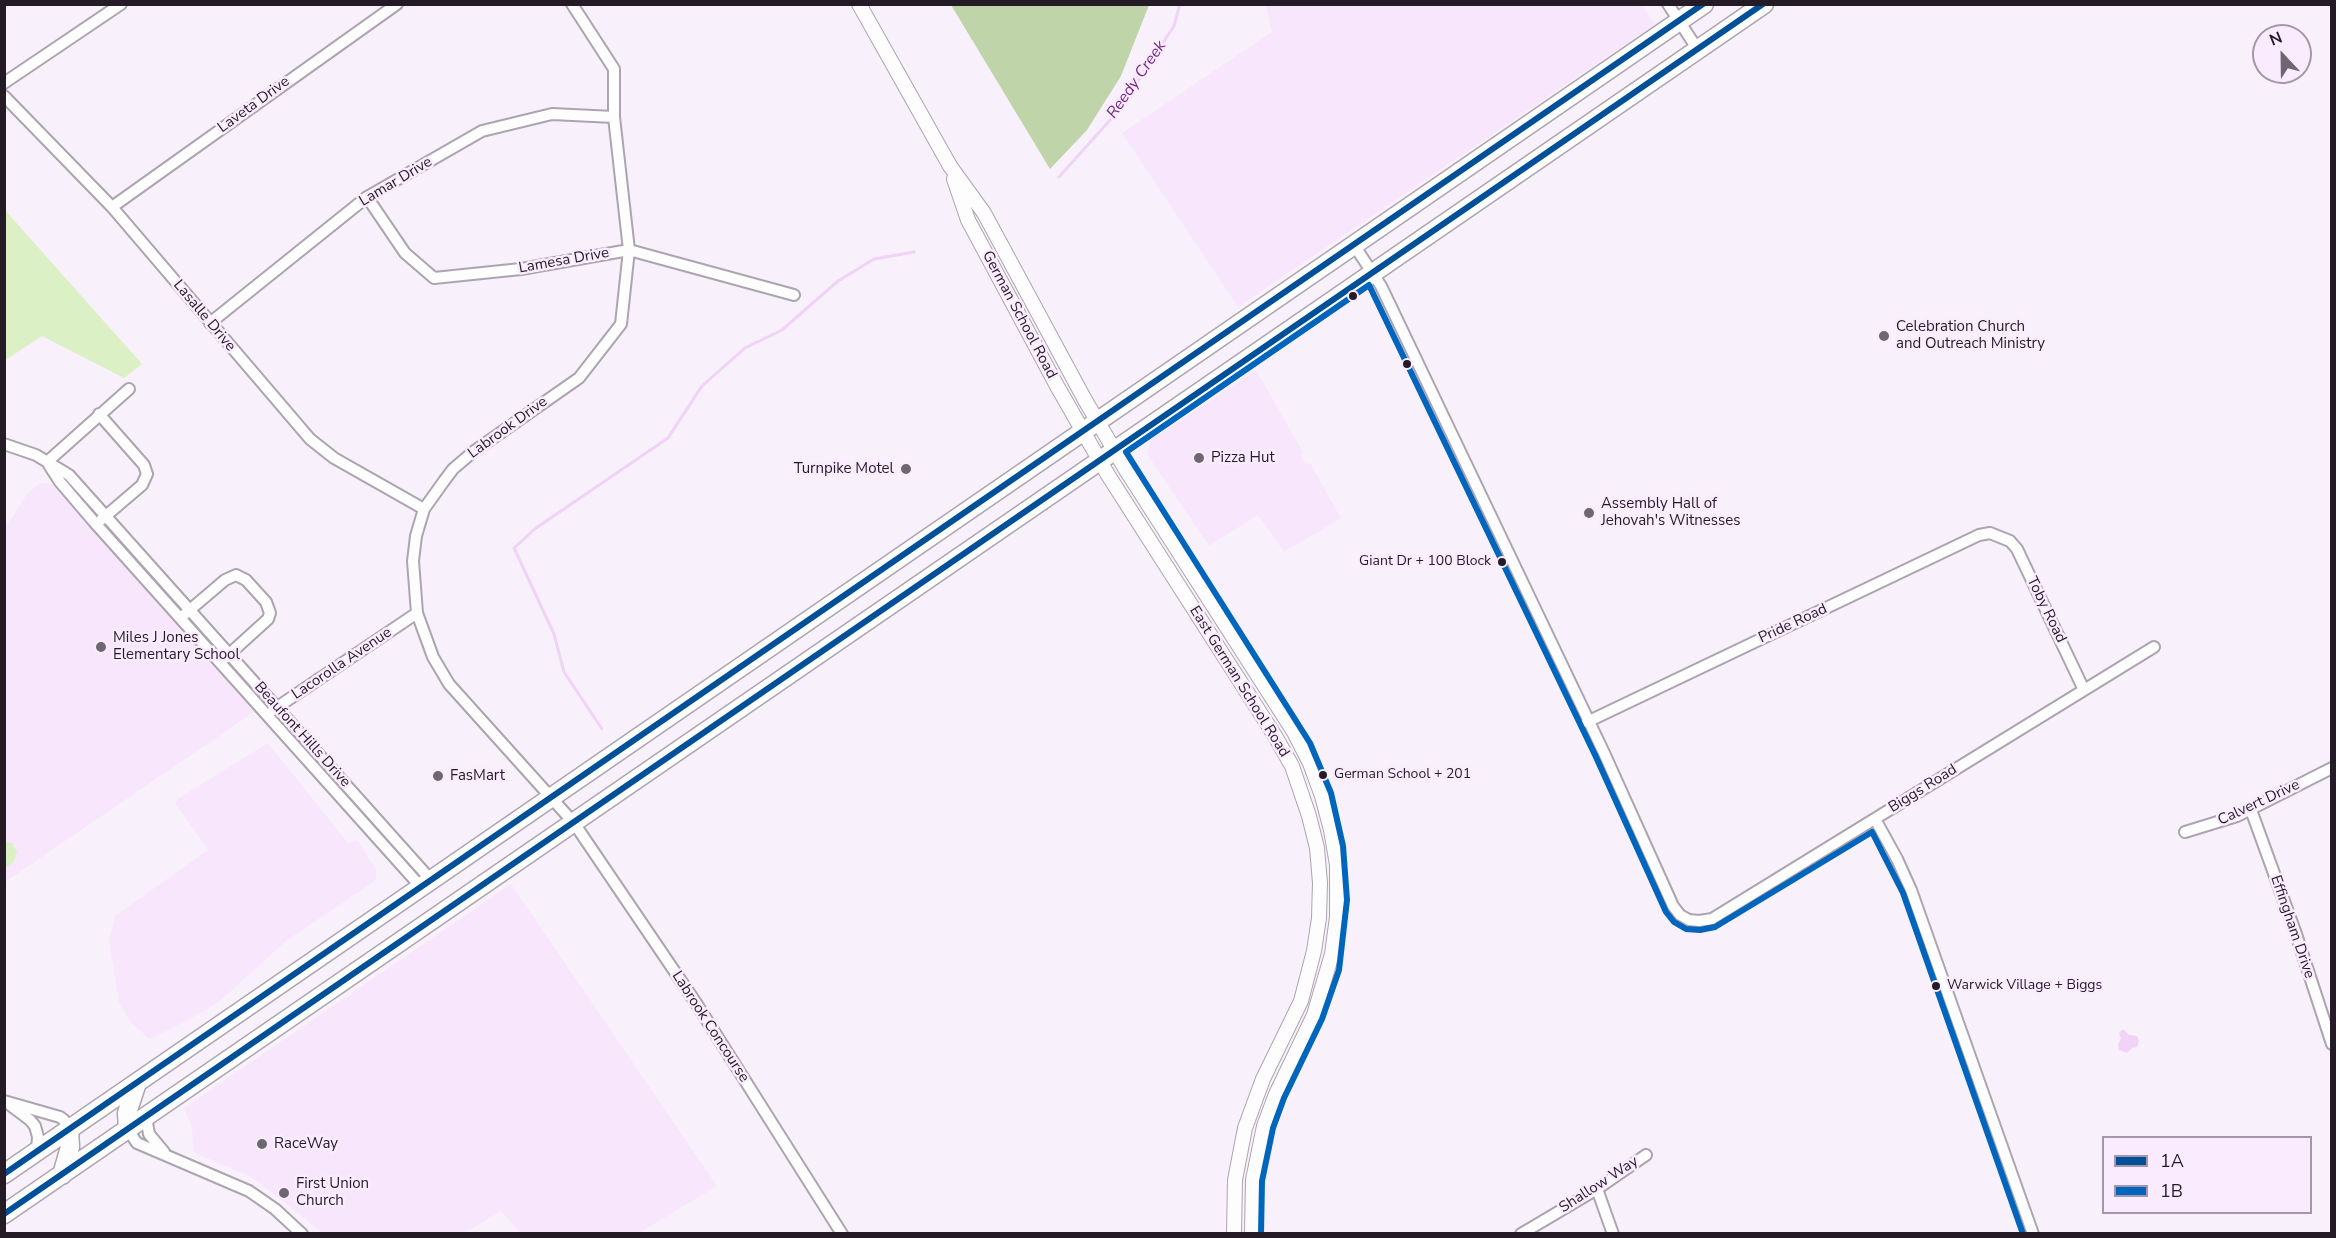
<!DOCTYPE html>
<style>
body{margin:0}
#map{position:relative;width:2336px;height:1238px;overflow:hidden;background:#f8f0fa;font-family:"Nunito Sans",sans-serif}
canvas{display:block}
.frame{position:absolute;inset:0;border:6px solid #241b26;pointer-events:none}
.legend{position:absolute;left:2102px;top:1136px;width:210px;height:78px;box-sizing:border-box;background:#faecfe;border:2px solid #a498a8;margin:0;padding:8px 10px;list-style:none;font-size:18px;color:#241b26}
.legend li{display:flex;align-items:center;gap:12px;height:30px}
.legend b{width:30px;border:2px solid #a498a8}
.north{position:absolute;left:2252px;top:24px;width:60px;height:60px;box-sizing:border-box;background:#faecfe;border:2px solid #a498a8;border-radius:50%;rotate:338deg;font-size:16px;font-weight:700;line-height:24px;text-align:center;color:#241b26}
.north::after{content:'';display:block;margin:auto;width:21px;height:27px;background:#6e6670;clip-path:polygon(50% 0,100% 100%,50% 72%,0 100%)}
</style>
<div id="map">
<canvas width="2336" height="1238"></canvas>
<div class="frame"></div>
<ul class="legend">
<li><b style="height:8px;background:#004f99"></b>1A</li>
<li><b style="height:8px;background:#0065bd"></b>1B</li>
</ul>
<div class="north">N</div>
</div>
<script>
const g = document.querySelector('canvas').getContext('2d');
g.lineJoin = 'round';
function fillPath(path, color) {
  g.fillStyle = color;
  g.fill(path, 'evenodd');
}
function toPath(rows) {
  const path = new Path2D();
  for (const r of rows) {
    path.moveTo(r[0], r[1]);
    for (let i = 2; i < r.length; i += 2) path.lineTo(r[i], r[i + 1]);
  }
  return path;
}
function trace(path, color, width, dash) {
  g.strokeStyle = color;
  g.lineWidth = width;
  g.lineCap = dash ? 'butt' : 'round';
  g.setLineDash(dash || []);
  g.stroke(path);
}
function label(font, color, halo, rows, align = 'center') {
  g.font = font + ' "Nunito Sans",sans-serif';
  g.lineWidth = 5;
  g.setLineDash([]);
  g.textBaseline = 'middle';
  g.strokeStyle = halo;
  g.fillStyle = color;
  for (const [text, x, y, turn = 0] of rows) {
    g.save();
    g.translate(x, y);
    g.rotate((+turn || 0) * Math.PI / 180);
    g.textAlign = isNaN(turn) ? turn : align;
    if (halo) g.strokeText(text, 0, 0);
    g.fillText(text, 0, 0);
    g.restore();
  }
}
fillPath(toPath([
 [1266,5,1642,5,1655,24,1238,307,1122,133,1272,32],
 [1256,370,1303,452,1300,454,1306,464,1310,463,1341,518,1284,552,1258,515,1209,546,1147,454,1151,440],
 [40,483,51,484,254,712,5,882,5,529,27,494],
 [268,743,348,843,357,840,377,871,375,881,286,941,222,999,203,1012,150,1039,130,1022,119,1002,109,941,115,916,208,850,175,803,179,798],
 [511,884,717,1186,639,1233,520,1233,501,1211,465,1233,323,1233,253,1178,193,1152,192,1128,184,1108]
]), '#f8e7fc');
fillPath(toPath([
 [4,209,142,364,124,378,42,336,7,359,5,359],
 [4,840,6,842,12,843,17,852,13,863,6,867,5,867]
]), '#dbf1c5');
fillPath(toPath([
 [951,5,1149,5,1121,76,1087,130,1050,169]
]), '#c0d4a9');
fillPath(toPath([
 [2123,1029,2129,1035,2137,1036,2139,1041,2137,1047,2132,1048,2127,1053,2119,1050,2118,1045,2121,1038,2119,1033]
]), '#f0d3f6');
trace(toPath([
 [1059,177,1119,110,1174,26,1180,4],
 [602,729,564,672,554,634,514,548,536,528,668,438,702,386,745,348,782,330,838,281,874,259,914,252]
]), '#f0d3f6', 3);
const minor = toPath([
 [572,4,614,69,614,117,629,250,621,324,579,378,473,452,453,469,444,481,424,509,416,536,413,561,417,613,433,657,449,684,574,823,696,1003,842,1234],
 [1668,4,1698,50],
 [4,83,121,4],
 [4,96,112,207,310,439,334,458,424,509],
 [367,197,405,253,434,278,521,269,629,250,794,295],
 [112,207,397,4],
 [1354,245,1381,286,1604,753,1673,906,1680,915,1689,920,1699,921,1712,919,2154,647],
 [210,323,367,197,482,131,552,114,614,117],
 [99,414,144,465,147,474,142,485,101,520],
 [4,444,36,455,69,475,431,880],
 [47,462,129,389],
 [49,465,60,482,95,523,421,887],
 [185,614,225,580,236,575,246,580,266,602,270,613,268,619,225,658],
 [273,710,417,613],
 [1587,722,1979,535,1990,533,2010,541,2017,549,2084,690],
 [2251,810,2296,934,2332,1044],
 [1875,819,1897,859,1911,890,2033,1234],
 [2185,832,2237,816,2332,768],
 [4,1101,60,1117,64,1120,69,1129],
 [10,1105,30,1120,35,1126,38,1137,37,1151],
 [146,1117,149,1134,164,1152],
 [128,1130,137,1143,249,1191,275,1209,302,1234],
 [1597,1189,1613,1234],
 [1521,1234,1597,1189,1646,1155]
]);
const tertiary = toPath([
 [859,4,950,166,984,213,1085,400,1126,470,1294,732,1310,763,1322,796,1331,830,1337,865,1337,917,1332,954,1314,1015,1276,1094,1264,1126,1253,1180,1252,1234],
 [954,179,968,220,1057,386,1108,475,1275,736,1292,766,1309,816,1317,848,1320,883,1319,918,1314,951,1301,1001,1263,1079,1245,1128,1235,1180,1234,1234]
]);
const primary = toPath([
 [128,1130,127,1113,137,1083],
 [4,1174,1704,4],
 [62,1175,70,1147,69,1129],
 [4,1214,1764,4]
]);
trace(minor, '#aca4ae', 14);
trace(tertiary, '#aca4ae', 16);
trace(primary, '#aca4ae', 21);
trace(minor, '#fefdfe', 10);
trace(tertiary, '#fefdfe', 14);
trace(primary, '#fefdfe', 18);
trace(toPath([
 [4,1174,1703,4],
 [4,1214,1763,4]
]), '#004f99', 6);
trace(toPath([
 [1261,1234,1262,1181,1273,1128,1284,1098,1322,1019,1339,970,1347,900,1343,846,1331,793,1310,743,1126,452,1369,285,1596,757,1666,912,1674,922,1686,929,1700,930,1715,927,1872,832,1903,893,2023,1234]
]), '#0065bd', 6);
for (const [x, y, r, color] of [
 [1353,296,5,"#241b26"],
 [1884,336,6,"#6e6670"],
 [1407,364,5,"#241b26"],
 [1199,458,6,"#6e6670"],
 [906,469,6,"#6e6670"],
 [1589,513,6,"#6e6670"],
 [1502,562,5,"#241b26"],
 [101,647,6,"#6e6670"],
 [1323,775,5,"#241b26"],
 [438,776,6,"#6e6670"],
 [1936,986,5,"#241b26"],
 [262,1144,6,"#6e6670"],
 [284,1193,6,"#6e6670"]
]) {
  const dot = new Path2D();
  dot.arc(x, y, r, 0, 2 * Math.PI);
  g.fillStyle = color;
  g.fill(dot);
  trace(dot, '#faecfe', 2);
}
label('14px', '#241b26', '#faecfe', [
 ["Giant Dr + 100 Block",1491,562,"right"],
 ["German School + 201",1334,775],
 ["Warwick Village + Biggs",1947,986]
], 'left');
label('15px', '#241b26', '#faecfe', [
 ["Laveta Drive",254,105,-36],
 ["Lamar Drive",396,182,-31],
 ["Lamesa Drive",564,261,-10],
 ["German School Road",1019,315,62],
 ["Lasalle Drive",204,316,50],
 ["Labrook Drive",508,428,-36],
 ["Toby Road",2046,610,64],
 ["Pride Road",1793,624,-25],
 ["Lacorolla Avenue",342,664,-34],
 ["East German School Road",1239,682,58],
 ["Beaufont Hills Drive",302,735,48],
 ["Biggs Road",1923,789,-32],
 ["Calvert Drive",2259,803,-25],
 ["Effingham Drive",2292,927,71],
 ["Labrook Concourse",710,1027,57],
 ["Shallow Way",1599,1185,-33]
]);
label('15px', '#241b26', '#faecfe', [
 ["Celebration Church",1896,327],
 ["and Outreach Ministry",1896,344],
 ["Pizza Hut",1211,458],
 ["Turnpike Motel",894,469,"right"],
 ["Assembly Hall of",1601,504],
 ["Jehovah's Witnesses",1601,521],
 ["Miles J Jones",113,638],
 ["Elementary School",113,655],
 ["FasMart",450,776],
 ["RaceWay",274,1144],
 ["First Union",296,1184],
 ["Church",296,1201]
], 'left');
label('italic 16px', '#6f2680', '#faecfe', [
 ["Reedy Creek",1137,80,-55]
]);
</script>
